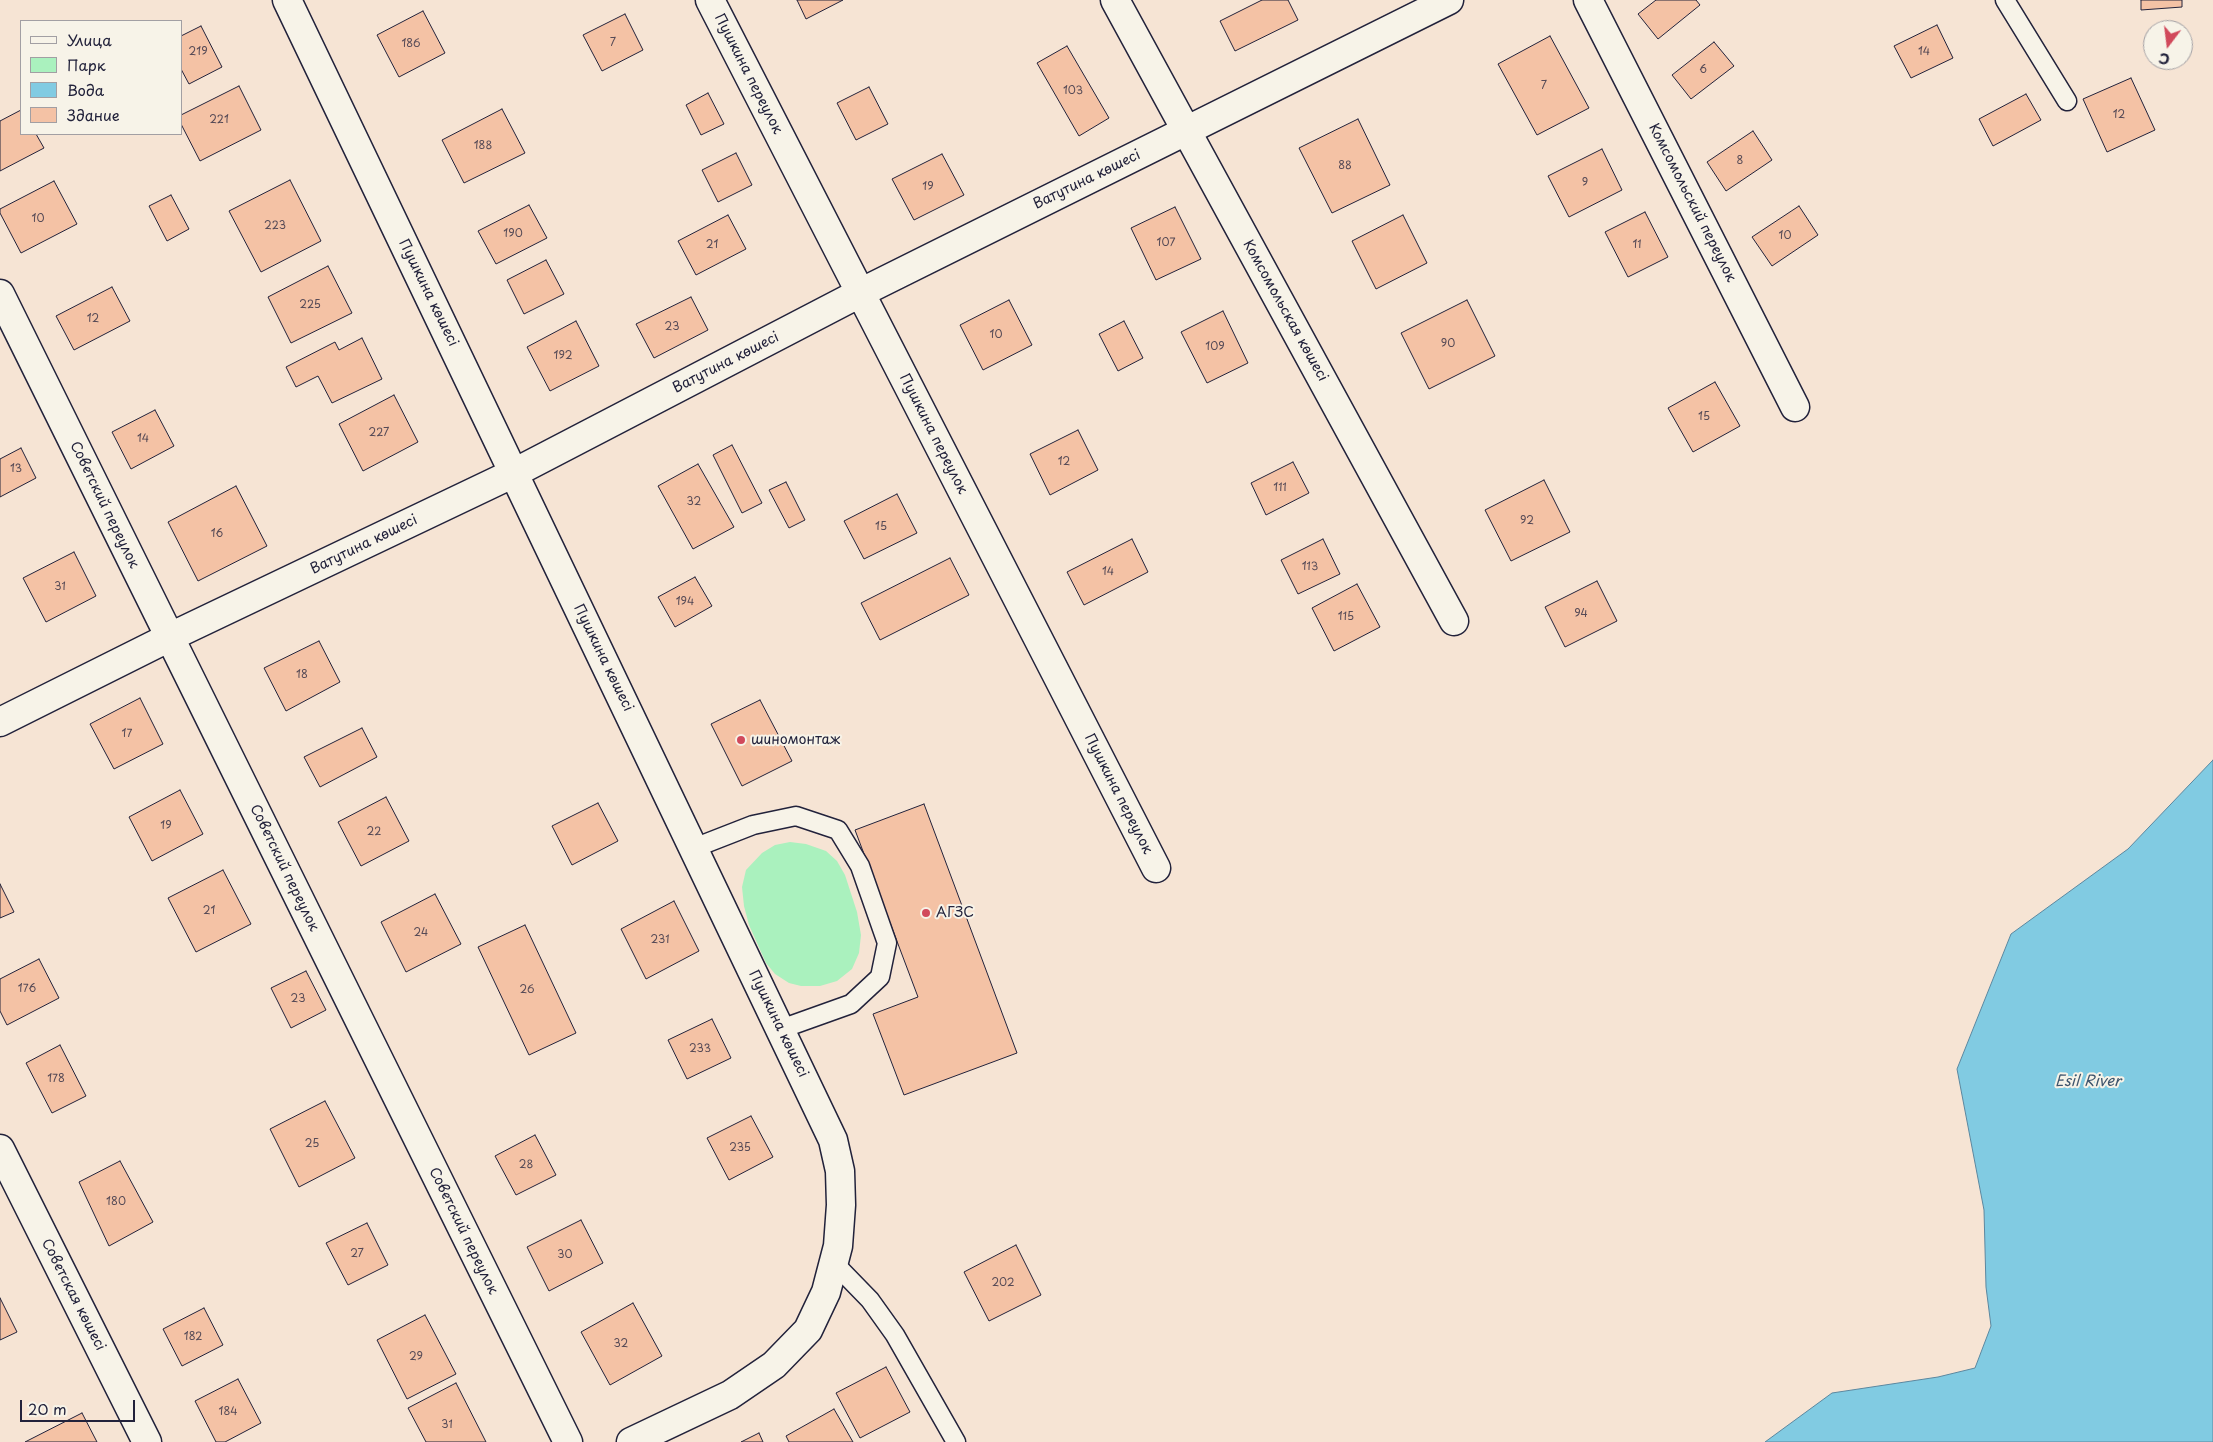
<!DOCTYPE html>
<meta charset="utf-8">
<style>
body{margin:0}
#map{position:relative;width:2213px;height:1442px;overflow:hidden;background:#f6e4d4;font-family:"Playpen Sans",sans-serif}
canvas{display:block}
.legend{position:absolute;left:20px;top:20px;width:162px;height:115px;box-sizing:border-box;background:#f7f3e8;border:1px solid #a29fa3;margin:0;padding:6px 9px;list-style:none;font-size:15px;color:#22223b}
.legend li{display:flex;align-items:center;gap:10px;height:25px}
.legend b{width:25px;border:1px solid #a29fa3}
.north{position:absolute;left:2143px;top:20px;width:50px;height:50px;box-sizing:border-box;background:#f7f3e8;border:1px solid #a29fa3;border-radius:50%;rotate:195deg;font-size:14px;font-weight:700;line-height:20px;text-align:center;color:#22223b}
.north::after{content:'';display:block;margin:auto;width:18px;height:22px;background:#d1495b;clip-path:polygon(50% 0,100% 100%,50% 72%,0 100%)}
.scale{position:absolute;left:20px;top:1400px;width:115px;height:22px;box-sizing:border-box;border:2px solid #22223b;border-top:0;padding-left:6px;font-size:15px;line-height:18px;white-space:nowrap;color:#22223b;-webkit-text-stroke:4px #f7f3e8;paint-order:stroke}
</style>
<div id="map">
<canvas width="2213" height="1442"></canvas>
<ul class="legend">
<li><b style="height:6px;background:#f7f3e8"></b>Улица</li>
<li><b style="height:14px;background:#aaf1be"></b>Парк</li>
<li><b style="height:14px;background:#81cbe2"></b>Вода</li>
<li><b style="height:14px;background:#f4c2a5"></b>Здание</li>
</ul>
<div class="north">С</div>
<div class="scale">20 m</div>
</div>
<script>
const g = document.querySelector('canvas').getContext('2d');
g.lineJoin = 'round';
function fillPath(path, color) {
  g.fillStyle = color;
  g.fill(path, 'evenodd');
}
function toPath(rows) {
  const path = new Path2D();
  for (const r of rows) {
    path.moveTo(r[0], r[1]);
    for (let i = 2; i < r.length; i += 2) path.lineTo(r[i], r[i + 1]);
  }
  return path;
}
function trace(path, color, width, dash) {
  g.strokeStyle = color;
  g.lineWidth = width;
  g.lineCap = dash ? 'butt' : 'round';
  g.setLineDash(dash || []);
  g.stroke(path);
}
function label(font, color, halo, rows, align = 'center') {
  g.font = font + ' "Playpen Sans",sans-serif';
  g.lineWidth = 4;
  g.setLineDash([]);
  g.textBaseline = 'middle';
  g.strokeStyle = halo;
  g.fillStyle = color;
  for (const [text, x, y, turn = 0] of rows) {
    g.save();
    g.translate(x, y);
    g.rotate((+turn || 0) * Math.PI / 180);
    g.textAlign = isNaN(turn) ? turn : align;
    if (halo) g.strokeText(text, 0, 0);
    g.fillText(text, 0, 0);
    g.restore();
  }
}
fillPath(toPath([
 [790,842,806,844,826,851,837,861,845,875,857,912,861,935,859,953,852,969,837,981,820,986,801,986,789,983,775,974,766,963,749,925,744,906,742,887,746,870,762,853,775,845]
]), '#aaf1be');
const water = toPath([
 [2213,760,2213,1442,1765,1442,1832,1393,1938,1377,1975,1368,1991,1326,1986,1287,1984,1210,1957,1069,2011,934,2128,849,2213,760]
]);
fillPath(water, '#81cbe2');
trace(water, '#5b879f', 1);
const building = toPath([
 [797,0,843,0,806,19,797,0],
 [1262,0,1288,0,1298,20,1235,51,1220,21,1262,0],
 [1656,0,1696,0,1700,5,1658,39,1638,14,1656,0],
 [2141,0,2182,0,2182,7,2141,10,2141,0],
 [423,11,445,53,399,77,377,35,423,11],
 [625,14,643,50,602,71,583,35,625,14],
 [1937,25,1953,58,1911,78,1894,46,1937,25],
 [201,26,222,67,189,84,181,69,181,36,201,26],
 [1550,36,1589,108,1537,135,1498,64,1550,36],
 [1714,42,1734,66,1691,99,1672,75,1714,42],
 [1067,46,1109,118,1079,136,1037,63,1067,46],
 [2131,78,2155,130,2107,152,2083,99,2131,78],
 [239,86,261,130,200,161,181,124,181,115,239,86],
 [869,87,888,124,856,140,837,103,869,87],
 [708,93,724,124,701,135,686,105,708,93],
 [2026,94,2041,120,1993,146,1979,119,2026,94],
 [502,109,525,153,464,183,442,140,502,109],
 [21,110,21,134,36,134,44,148,0,171,0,121,21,110],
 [1358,119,1390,185,1332,213,1299,148,1358,119],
 [1753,131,1772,160,1726,191,1707,162,1753,131],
 [1602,149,1622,190,1569,217,1548,176,1602,149],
 [736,153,752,185,718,202,702,170,736,153],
 [942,154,964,195,914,220,892,179,942,154],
 [290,180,321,241,261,272,229,211,290,180],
 [54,181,77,224,21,253,0,213,0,209,54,181],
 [171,195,189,229,167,241,149,206,171,195],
 [529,205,547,238,496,264,478,231,529,205],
 [1799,206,1818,235,1772,266,1752,237,1799,206],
 [1175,207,1201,259,1156,280,1131,228,1175,207],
 [1645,212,1668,257,1628,277,1605,232,1645,212],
 [728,215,746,249,696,275,678,241,728,215],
 [1403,215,1427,263,1376,289,1352,241,1403,215],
 [546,260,564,294,524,314,507,280,546,260],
 [328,266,352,313,291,343,268,297,328,266],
 [112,287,130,321,74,350,56,316,112,287],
 [691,297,708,330,654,358,636,324,691,297],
 [1009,300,1032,345,983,370,960,325,1009,300],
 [1467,300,1495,356,1429,389,1401,333,1467,300],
 [1223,311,1248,363,1207,383,1181,332,1223,311],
 [576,321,599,366,550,391,527,347,576,321],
 [1124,321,1143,358,1118,371,1099,334,1124,321],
 [362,338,382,379,332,403,318,376,296,387,286,367,335,342,339,350,362,338],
 [1715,382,1740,426,1693,452,1668,408,1715,382],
 [394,395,418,442,363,471,339,424,394,395],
 [155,410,174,446,131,469,112,432,155,410],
 [1078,430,1098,470,1050,495,1030,454,1078,430],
 [732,445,762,503,742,513,713,455,732,445],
 [21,448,36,478,0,497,0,459,21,448],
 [1293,462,1309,493,1266,515,1251,483,1293,462],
 [698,464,734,527,693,549,658,486,698,464],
 [1544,480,1570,532,1511,561,1485,510,1544,480],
 [786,482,805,520,789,528,769,490,786,482],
 [236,486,267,546,198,581,168,522,236,486],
 [897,494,917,533,864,559,844,521,897,494],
 [1132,539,1148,572,1084,605,1067,572,1132,539],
 [1323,539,1340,574,1298,594,1281,560,1323,539],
 [74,552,96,596,46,622,23,578,74,552],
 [950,558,969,595,880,640,861,603,950,558],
 [695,577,712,606,675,627,658,597,695,577],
 [1597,581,1617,621,1565,647,1545,607,1597,581],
 [1357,584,1380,627,1334,651,1312,608,1357,584],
 [319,641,340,682,286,711,264,668,319,641],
 [140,698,163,744,114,769,90,724,140,698],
 [760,700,792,761,742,786,711,724,760,700],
 [362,728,377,757,320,787,304,757,362,728],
 [180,790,203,834,152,861,129,817,180,790],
 [386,797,409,841,361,866,338,822,386,797],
 [598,803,618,841,572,865,552,826,598,803],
 [924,804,1017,1053,904,1095,873,1014,918,997,855,830,924,804],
 [223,870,251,924,196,952,168,898,223,870],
 [0,884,14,912,0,918,0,884],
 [435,894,461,944,406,972,381,922,435,894],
 [674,901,699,951,646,979,621,929,674,901],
 [525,925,576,1033,529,1055,478,947,525,925],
 [39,959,59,998,7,1025,0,1011,0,979,39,959],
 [306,971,326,1010,291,1028,271,988,306,971],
 [712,1019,731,1058,687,1079,668,1040,712,1019],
 [60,1045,86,1096,52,1113,26,1063,60,1045],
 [325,1101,355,1158,299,1187,270,1129,325,1101],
 [751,1116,773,1157,729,1180,707,1138,751,1116],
 [535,1135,556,1175,516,1195,495,1156,535,1135],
 [120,1161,153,1222,109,1246,79,1182,120,1161],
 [581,1220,603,1263,549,1291,527,1247,581,1220],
 [367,1223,388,1265,348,1285,326,1243,367,1223],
 [1016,1245,1041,1295,989,1321,964,1272,1016,1245],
 [0,1298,17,1332,0,1340,0,1298],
 [633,1303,662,1356,610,1385,581,1332,633,1303],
 [204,1308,223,1345,182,1366,163,1329,204,1308],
 [425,1315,456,1374,407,1399,377,1340,425,1315],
 [886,1367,910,1412,860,1438,836,1393,886,1367],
 [238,1379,261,1423,225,1442,216,1442,195,1401,238,1379],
 [456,1383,486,1442,426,1442,408,1408,456,1383],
 [834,1409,853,1442,789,1442,786,1436,834,1409],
 [82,1413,97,1442,25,1442,82,1413],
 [759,1433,763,1442,741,1442,759,1433]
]);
fillPath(building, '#f4c2a5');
trace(building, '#22223b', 1);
const lane = toPath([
 [2005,0,2067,101],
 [694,848,753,825,796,816,838,830,860,866,887,943,880,977,851,1004,781,1029],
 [834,1263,870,1300,895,1335,956,1442]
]);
const street = toPath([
 [710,0,1156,868],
 [1115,0,1454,621],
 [1588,0,1795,407],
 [0,294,568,1442],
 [0,722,170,637,514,473,860,293,1449,0],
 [0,1149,147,1442]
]);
const secondary = toPath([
 [287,0,833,1140,840,1171,841,1205,838,1246,826,1292,808,1330,774,1365,730,1395,631,1442]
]);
trace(lane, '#22223b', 21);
trace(street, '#22223b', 31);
trace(secondary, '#22223b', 31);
trace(lane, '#f7f3e8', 18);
trace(street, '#f7f3e8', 28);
trace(secondary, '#f7f3e8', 28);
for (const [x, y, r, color] of [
 [741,740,5,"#d1495b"],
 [926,913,5,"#d1495b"]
]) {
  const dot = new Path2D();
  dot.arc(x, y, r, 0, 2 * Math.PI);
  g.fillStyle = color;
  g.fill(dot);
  trace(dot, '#f7f3e8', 2);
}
label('11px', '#564a56', null, [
 ["7",613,43],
 ["186",411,44],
 ["219",198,52],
 ["14",1924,52],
 ["6",1703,70],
 ["7",1544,86],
 ["103",1073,91],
 ["12",2119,115],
 ["221",219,120],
 ["188",483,146],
 ["8",1740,161],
 ["88",1345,166],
 ["9",1585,183],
 ["19",928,187],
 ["10",38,219],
 ["223",275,226],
 ["190",513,234],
 ["10",1785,236],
 ["107",1166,243],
 ["21",712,245],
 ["11",1637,245],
 ["225",310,305],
 ["12",93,319],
 ["23",672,327],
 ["10",996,335],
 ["90",1448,344],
 ["109",1215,347],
 ["192",563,356],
 ["15",1704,417],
 ["227",379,433],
 ["14",143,439],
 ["12",1064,462],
 ["13",16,469],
 ["111",1280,488],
 ["32",694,502],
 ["92",1527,521],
 ["15",881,527],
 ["16",217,534],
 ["113",1310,567],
 ["14",1108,572],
 ["31",60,587],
 ["194",685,602],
 ["94",1581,614],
 ["115",1346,617],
 ["18",302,675],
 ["17",127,734],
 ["19",166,826],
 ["22",374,832],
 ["21",209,911],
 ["24",421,933],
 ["231",660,940],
 ["176",27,989],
 ["26",527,990],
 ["23",298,999],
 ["233",700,1049],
 ["178",56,1079],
 ["25",312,1144],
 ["235",740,1148],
 ["28",526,1165],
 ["180",116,1202],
 ["27",357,1254],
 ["30",565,1255],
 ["202",1003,1283],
 ["182",193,1337],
 ["32",621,1344],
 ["29",416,1357],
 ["184",228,1412],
 ["31",447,1425]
]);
label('14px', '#22223b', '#f7f3e8', [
 ["Пушкина переулок",748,74,63],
 ["Ватутина көшесі",1087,180,-26],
 ["Комсомольский переулок",1692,203,63],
 ["Пушкина көшесі",428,293,64],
 ["Комсомольская көшесі",1285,311,61],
 ["Ватутина көшесі",726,363,-27],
 ["Пушкина переулок",933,434,63],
 ["Советский переулок",104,505,64],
 ["Ватутина көшесі",364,545,-26],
 ["Пушкина көшесі",603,658,64],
 ["Пушкина переулок",1118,794,63],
 ["Советский переулок",284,868,64],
 ["Пушкина көшесі",778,1024,64],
 ["Советский переулок",463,1231,64],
 ["Советская көшесі",73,1295,63]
]);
label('14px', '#22223b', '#f7f3e8', [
 ["шиномонтаж",751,740],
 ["АГЗС",936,913]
], 'left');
label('italic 15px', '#3e556d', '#f7f3e8', [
 ["Esil River",2088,1082]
]);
</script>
